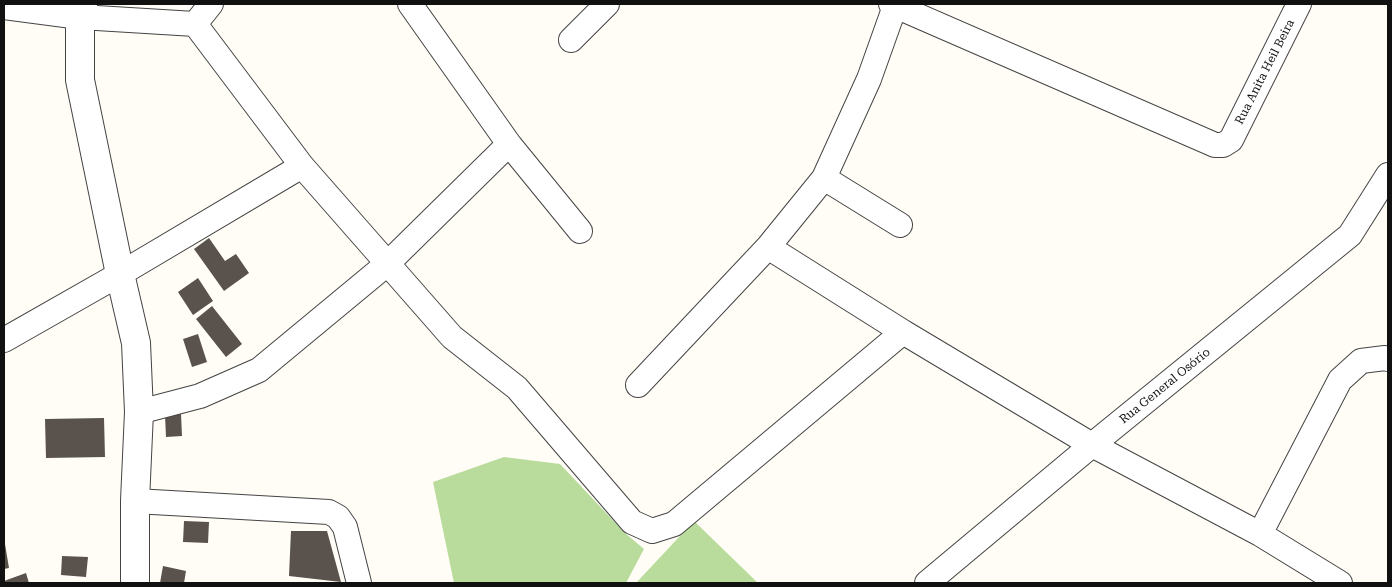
<!DOCTYPE html>
<meta charset="utf-8">
<style>
body{margin:0}
#map{position:relative;width:1392px;height:587px;overflow:hidden;background:#fffdf5;font-family:"Roboto Serif",serif}
canvas{display:block}
.frame{position:absolute;inset:0;border:5px solid #111;pointer-events:none}
</style>
<div id="map">
<canvas width="1392" height="587"></canvas>
<div class="frame"></div>
</div>
<script>
const g = document.querySelector('canvas').getContext('2d');
g.lineJoin = 'round';
function fillPath(path, color) {
  g.fillStyle = color;
  g.fill(path, 'evenodd');
}
function toPath(rows) {
  const path = new Path2D();
  for (const r of rows) {
    path.moveTo(r[0], r[1]);
    for (let i = 2; i < r.length; i += 2) path.lineTo(r[i], r[i + 1]);
  }
  return path;
}
function trace(path, color, width, dash) {
  g.strokeStyle = color;
  g.lineWidth = width;
  g.lineCap = dash ? 'butt' : 'round';
  g.setLineDash(dash || []);
  g.stroke(path);
}
function label(font, color, halo, rows, align = 'center') {
  g.font = font + ' "Roboto Serif",serif';
  g.lineWidth = 5;
  g.setLineDash([]);
  g.textBaseline = 'middle';
  g.strokeStyle = halo;
  g.fillStyle = color;
  for (const [text, x, y, turn = 0] of rows) {
    g.save();
    g.translate(x, y);
    g.rotate((+turn || 0) * Math.PI / 180);
    g.textAlign = isNaN(turn) ? turn : align;
    if (halo) g.strokeText(text, 0, 0);
    g.fillText(text, 0, 0);
    g.restore();
  }
}
fillPath(toPath([
 [504,457,560,464,625,533,644,549,626,583,454,583,433,482],
 [694,521,758,583,636,583]
]), '#b9dc9c');
fillPath(toPath([
 [209,238,225,261,236,254,249,273,224,291,194,249],
 [198,278,213,301,193,315,178,292],
 [212,306,242,344,226,357,196,319],
 [198,334,207,362,192,367,183,339],
 [181,414,182,436,166,437,165,415],
 [104,418,105,457,46,458,45,419],
 [184,521,209,522,208,543,183,542],
 [291,531,327,531,341,582,289,576],
 [5,544,9,568,4,569,4,545],
 [62,556,88,557,86,577,61,575],
 [163,566,186,571,184,583,160,583],
 [26,573,29,583,4,583,4,581]
]), '#5a524d');
const minor = toPath([
 [410,4,509,144,580,231],
 [891,4,1215,145,1223,145,1231,140,1299,4],
 [4,7,80,17,195,24,302,166,452,337,517,388,632,522,652,531,674,524,903,332],
 [195,24,211,4],
 [571,40,607,4],
 [824,178,900,225],
 [768,247,903,332,1092,445,1260,534,1340,583],
 [4,340,120,274,302,166],
 [638,385,768,247,824,178,869,79,895,6],
 [139,412,200,396,259,370,387,264,509,144],
 [135,501,329,512,338,517,345,527,359,583],
 [1260,534,1340,380,1361,361,1385,358,1388,359],
 [927,583,1092,445,1350,235,1388,175]
]);
const tertiary = toPath([
 [83,4,80,17,80,80,120,274,136,343,139,412,135,501,135,583]
]);
trace(minor, '#444', 26);
trace(tertiary, '#444', 30);
trace(minor, '#fff', 24);
trace(tertiary, '#fff', 28);
label('12px', '#111', '#fff', [
 ["Rua Anita Heil Beira",1265,72,-63],
 ["Rua General Osório",1165,386,-39]
]);
</script>
